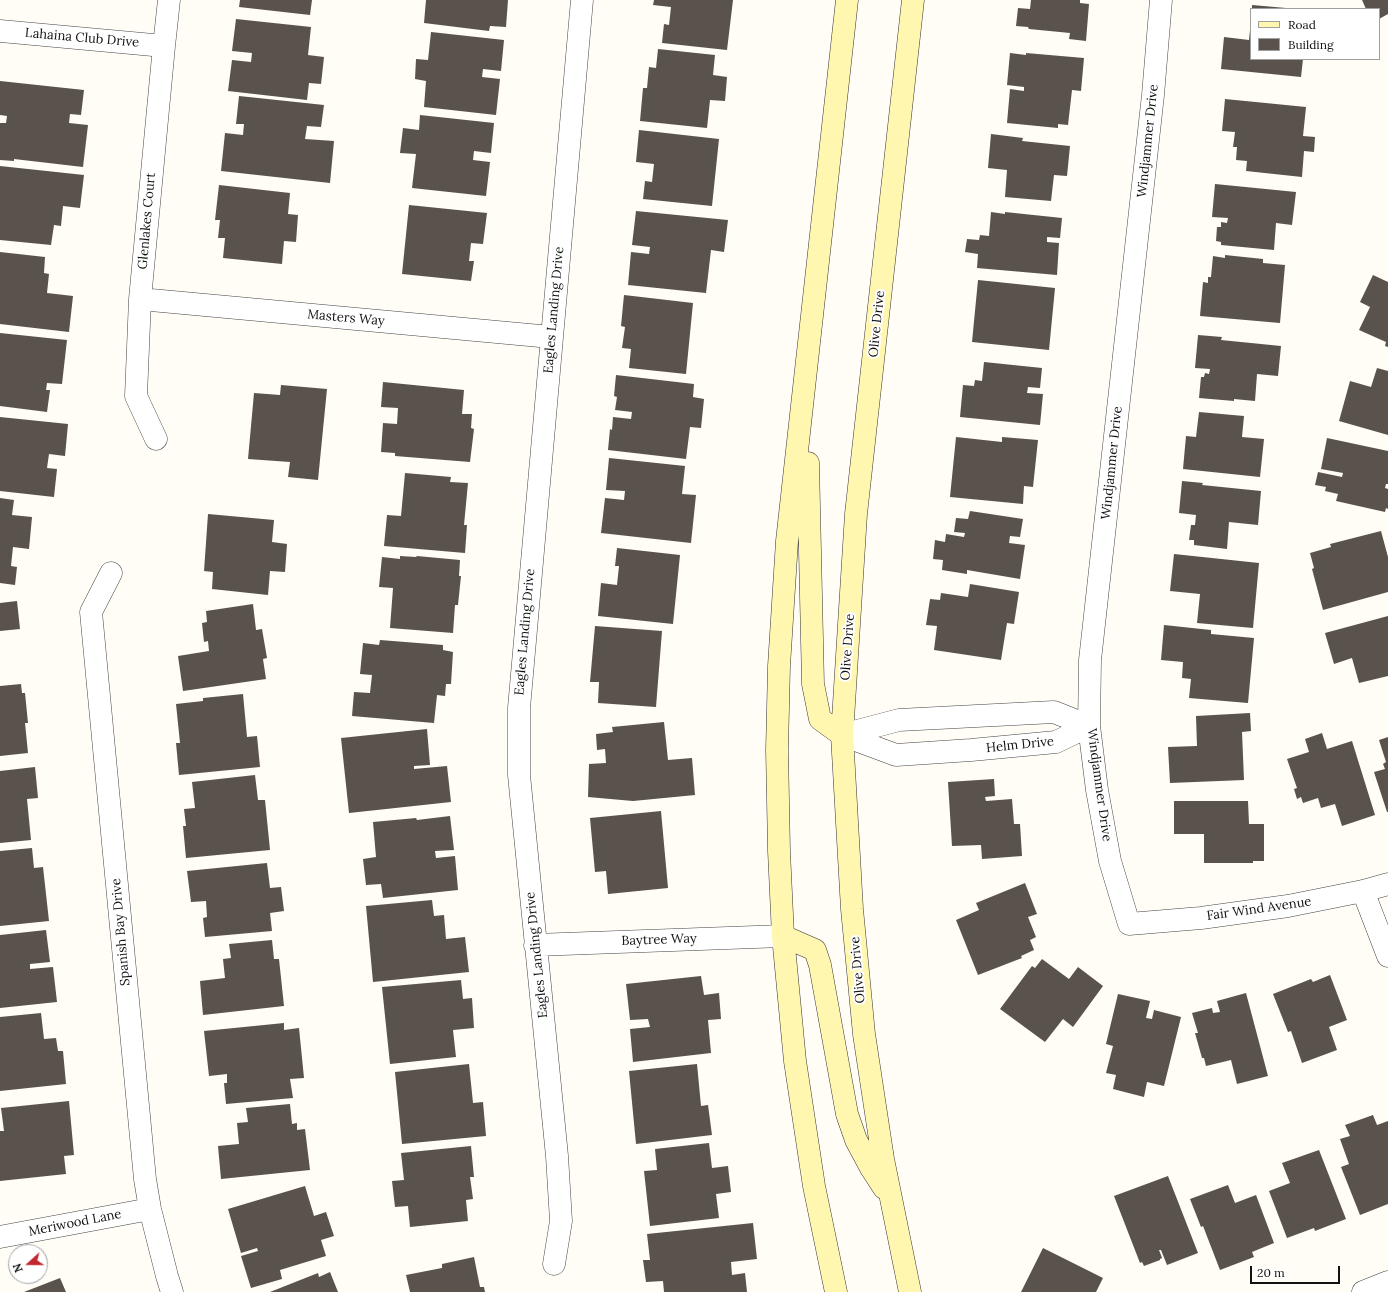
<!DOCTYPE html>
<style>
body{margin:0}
#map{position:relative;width:1388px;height:1292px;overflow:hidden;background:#fffdf5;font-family:Lora,serif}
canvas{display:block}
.legend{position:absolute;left:1250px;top:8px;width:130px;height:52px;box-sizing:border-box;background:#fff;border:1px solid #a0a0a0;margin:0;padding:5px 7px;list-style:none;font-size:12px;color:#111}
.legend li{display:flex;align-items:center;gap:8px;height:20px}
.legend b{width:20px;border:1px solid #a0a0a0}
.north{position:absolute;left:8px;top:1244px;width:40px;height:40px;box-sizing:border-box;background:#fff;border:1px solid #a0a0a0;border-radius:50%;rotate:249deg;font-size:11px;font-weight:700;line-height:16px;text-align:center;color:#111}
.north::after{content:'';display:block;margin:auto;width:14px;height:18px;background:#c4262e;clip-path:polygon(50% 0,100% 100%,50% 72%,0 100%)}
.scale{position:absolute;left:1250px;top:1266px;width:90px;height:18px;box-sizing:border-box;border:2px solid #111;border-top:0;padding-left:5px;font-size:12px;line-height:14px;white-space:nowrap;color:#111;-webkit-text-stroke:3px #fff;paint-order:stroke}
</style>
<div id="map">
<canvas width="1388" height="1292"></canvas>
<ul class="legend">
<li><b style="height:5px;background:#fff6b0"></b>Road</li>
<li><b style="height:11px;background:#5a524d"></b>Building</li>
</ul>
<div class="north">N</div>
<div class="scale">20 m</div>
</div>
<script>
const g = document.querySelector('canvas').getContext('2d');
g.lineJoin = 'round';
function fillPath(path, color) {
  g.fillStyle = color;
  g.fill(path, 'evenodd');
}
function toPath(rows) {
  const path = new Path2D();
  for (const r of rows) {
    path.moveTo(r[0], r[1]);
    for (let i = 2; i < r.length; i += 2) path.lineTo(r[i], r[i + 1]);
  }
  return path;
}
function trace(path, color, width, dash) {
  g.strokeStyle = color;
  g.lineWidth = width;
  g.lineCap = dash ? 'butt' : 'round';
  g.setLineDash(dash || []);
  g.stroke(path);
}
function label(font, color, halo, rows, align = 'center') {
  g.font = font + ' Lora,serif';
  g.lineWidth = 4;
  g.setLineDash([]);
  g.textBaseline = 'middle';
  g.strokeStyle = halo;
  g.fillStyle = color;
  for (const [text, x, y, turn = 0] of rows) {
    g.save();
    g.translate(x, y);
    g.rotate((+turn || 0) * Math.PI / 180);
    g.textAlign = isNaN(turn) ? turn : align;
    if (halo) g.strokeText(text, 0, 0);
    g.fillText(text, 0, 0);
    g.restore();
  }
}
fillPath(toPath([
 [240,0,312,0,310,15,239,7],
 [426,0,508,0,506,27,490,26,489,31,424,23],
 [654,0,733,0,727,50,662,43,664,24,669,25,671,7,653,5],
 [1031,0,1080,0,1080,3,1089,4,1086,41,1069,39,1070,33,1029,29,1028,27,1016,26,1018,8,1030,9],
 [1362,0,1388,0,1388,14,1379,19,1379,9,1366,9],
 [1252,5,1286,8,1286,9,1252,9],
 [236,19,311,27,308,55,324,57,321,84,309,83,307,100,228,91,232,60,251,62,252,53,232,51],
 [1250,30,1251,30,1251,59,1303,59,1301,77,1221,69,1224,37,1249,40],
 [431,32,504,40,501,71,483,69,482,77,500,79,496,115,424,107,426,81,415,79,416,59,428,60],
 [658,49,715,55,713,75,727,77,725,101,710,100,707,128,640,121,643,88,647,88,649,67,656,68],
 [1010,53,1026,55,1026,53,1084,58,1081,91,1072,90,1068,125,1058,124,1058,128,1007,123,1010,89,1024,91,1024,87,1007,85],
 [0,81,84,90,81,115,70,114,69,123,88,125,83,167,14,159,14,161,0,160,0,123,6,123,7,116,0,115],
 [239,96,324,105,321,127,307,126,305,139,334,141,330,183,221,171,225,133,243,135,244,124,236,124],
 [1225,99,1306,107,1303,136,1315,137,1314,152,1304,151,1302,177,1246,171,1247,161,1236,160,1237,147,1233,147,1235,132,1222,131],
 [420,115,494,123,491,153,474,151,473,160,490,162,486,196,412,188,416,154,400,153,403,128,419,130],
 [639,130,719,139,712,206,643,199,645,181,652,182,654,164,636,162],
 [991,134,1023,138,1022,141,1070,146,1067,176,1054,175,1051,201,1005,197,1007,170,988,168],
 [0,166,84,175,80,208,63,206,61,226,54,225,51,245,0,240],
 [1215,184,1296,192,1292,225,1276,223,1274,250,1221,245,1221,242,1216,241,1217,227,1221,227,1221,222,1227,223,1228,218,1212,217],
 [219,185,290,193,288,214,298,215,296,242,284,241,282,264,223,258,225,238,218,238,220,220,215,220],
 [409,205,487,213,483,244,471,243,469,261,474,261,471,281,402,274],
 [636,211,728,220,724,252,711,250,706,293,628,285,631,252,649,254,650,247,632,245],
 [991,212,1005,214,1005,212,1062,218,1060,238,1047,237,1047,242,1059,243,1057,275,977,268,978,254,965,252,967,239,979,240,980,235,989,236],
 [0,252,45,257,44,273,49,274,47,293,73,296,69,332,0,324],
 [1225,255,1263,259,1263,263,1285,265,1280,323,1200,316,1203,282,1208,283,1208,277,1211,277,1213,256,1225,258],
 [1373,275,1388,282,1388,347,1385,346,1386,342,1359,330,1370,307,1360,302],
 [978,280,1055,288,1049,350,972,342],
 [624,295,693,303,686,374,629,368,631,349,622,348,625,327,621,326],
 [0,333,67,340,62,384,47,383,46,390,50,390,47,412,0,406],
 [1198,335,1222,337,1221,340,1281,346,1278,376,1257,374,1255,401,1234,399,1234,401,1199,398,1201,377,1204,377,1205,373,1209,374,1210,369,1195,368],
 [984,362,1042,368,1040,388,1028,387,1027,393,1043,394,1040,425,960,417,963,385,974,386,975,380,982,381],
 [1377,368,1388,371,1388,435,1339,421,1350,381,1371,387],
 [616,375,694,384,693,397,704,399,701,428,690,427,686,459,608,450,610,429,612,430,613,417,631,419,632,412,615,410,617,397,614,396],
 [383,382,464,390,462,414,472,414,471,428,474,429,470,462,395,456,395,453,381,452,383,423,397,424,398,408,381,407],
 [281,385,327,389,318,480,288,477,290,462,248,459,254,393,280,395],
 [1199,412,1244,416,1242,437,1264,439,1260,477,1183,469,1186,436,1196,437],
 [0,417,68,424,65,456,49,454,47,468,57,469,54,497,0,491],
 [956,437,1002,442,1002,437,1038,440,1033,487,1024,486,1023,504,950,497],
 [1327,438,1388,451,1388,484,1386,484,1385,488,1388,489,1388,509,1386,508,1385,512,1336,501,1338,494,1325,491,1326,487,1315,485,1318,472,1342,477,1343,473,1321,469],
 [609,458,685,466,682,494,696,495,691,543,601,533,605,498,624,500,625,491,606,490],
 [405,473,451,477,450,482,468,483,464,525,467,525,465,553,384,546,387,515,401,516],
 [1182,481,1203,483,1202,485,1261,491,1258,525,1229,522,1227,549,1194,545,1194,540,1189,540,1191,525,1195,525,1196,515,1179,513],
 [0,498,14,500,12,515,32,517,29,549,13,547,11,566,17,567,15,585,0,583],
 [970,511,1023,519,1020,537,1010,536,1009,543,1025,545,1020,579,967,570,967,574,942,570,943,560,933,559,935,540,945,542,946,534,964,537,965,533,954,532,956,518,968,519],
 [208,514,274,520,272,542,287,544,285,572,270,571,268,595,212,589,213,572,204,571],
 [1381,531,1388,557,1388,592,1323,610,1312,569,1314,568,1310,553,1331,547,1330,544],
 [617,548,680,555,673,624,598,616,601,583,617,585,619,566,615,566],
 [1174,554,1259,563,1253,628,1197,623,1200,594,1170,591],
 [400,556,416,557,417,556,460,560,459,576,461,576,458,605,455,605,453,633,390,628,393,588,379,587,382,557,400,559],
 [970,584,1019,592,1014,624,1007,623,1001,660,934,650,937,626,926,625,930,599,940,600,941,593,968,597],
 [17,601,20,629,0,631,0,603],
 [253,604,256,630,262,629,267,658,263,659,266,679,183,691,178,656,209,651,208,641,204,642,202,623,207,622,206,611],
 [1388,616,1388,676,1359,683,1352,658,1334,664,1325,633],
 [1164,625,1211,630,1211,634,1254,638,1248,703,1189,698,1191,679,1182,678,1183,662,1161,660],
 [595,626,662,631,656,707,598,703,599,682,590,682],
 [380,640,443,645,443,650,453,652,451,684,446,684,445,696,437,695,434,723,352,716,354,692,370,693,372,675,360,674,363,643,379,645],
 [21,684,22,693,25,693,28,723,25,723,28,753,0,756,0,686],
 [243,694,247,737,257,736,260,767,179,775,176,743,180,743,176,704,203,701,203,698],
 [1250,713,1251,731,1242,732,1244,780,1170,783,1168,747,1197,746,1196,716],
 [664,722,668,760,692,758,695,795,633,801,588,797,589,764,606,763,605,749,597,750,596,734,613,732,612,727],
 [427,729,430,765,414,766,414,769,447,766,451,802,349,813,341,738],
 [1322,733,1327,749,1352,741,1375,815,1342,826,1335,804,1321,808,1318,798,1303,803,1301,797,1297,799,1294,789,1297,788,1287,759,1309,752,1305,739],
 [1388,737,1388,812,1387,812,1374,772,1385,769,1383,764,1386,762,1379,740],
 [35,767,38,798,27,799,31,840,0,843,0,771],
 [255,775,258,800,265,800,270,850,186,858,183,826,186,826,184,809,195,808,192,782],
 [994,779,995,796,985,797,986,801,1012,799,1014,824,1020,824,1022,856,982,859,981,845,952,846,948,782],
 [1174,801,1248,801,1249,824,1264,824,1264,861,1253,861,1253,863,1204,863,1204,834,1174,834],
 [661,811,668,888,608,894,606,871,595,872,590,818],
 [450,816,454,850,435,851,436,858,455,856,458,890,383,898,381,884,366,885,363,859,376,857,373,822,416,818,417,820],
 [32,848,34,868,43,867,49,921,0,926,0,851],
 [267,863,270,888,281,887,284,911,270,913,272,931,205,937,203,918,207,917,206,901,191,902,187,871],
 [1025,883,1037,914,1028,917,1036,937,1030,940,1034,950,1021,956,1022,958,978,975,956,920,979,910,976,903],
 [432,900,434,916,444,915,446,939,465,937,469,972,373,982,366,906],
 [46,930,50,962,30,964,30,969,53,967,57,1002,0,1008,0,935],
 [272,940,274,959,279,959,284,1006,203,1015,200,981,225,978,223,959,231,958,229,944],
 [1042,959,1069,979,1078,967,1103,986,1073,1027,1063,1019,1045,1042,1000,1009,1032,966,1035,968],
 [1330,975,1347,1020,1329,1027,1337,1050,1302,1063,1291,1031,1288,1032,1273,994,1311,979,1313,982],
 [701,976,704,995,719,993,721,1019,708,1020,711,1053,633,1062,630,1029,650,1027,648,1019,630,1020,626,984],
 [461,980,463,999,472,998,474,1028,453,1030,456,1057,390,1064,382,987],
 [1246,993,1268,1076,1237,1084,1231,1060,1206,1066,1204,1058,1202,1058,1195,1033,1198,1033,1192,1013,1212,1008,1213,1013,1220,1012,1217,1001],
 [1118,994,1150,1001,1146,1018,1152,1019,1154,1010,1181,1017,1164,1086,1147,1082,1144,1097,1113,1089,1116,1075,1106,1073,1113,1046,1106,1044],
 [41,1013,44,1039,56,1038,58,1051,63,1051,66,1084,0,1091,0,1017],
 [284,1023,284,1030,299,1028,304,1078,290,1079,293,1098,226,1104,224,1083,227,1083,227,1074,209,1076,204,1031],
 [469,1064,473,1103,483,1102,486,1136,402,1144,395,1072],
 [697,1064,701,1106,708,1105,712,1135,636,1144,629,1071],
 [69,1101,74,1155,64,1156,66,1174,0,1181,0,1131,4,1131,1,1108],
 [290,1104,292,1124,297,1123,297,1130,305,1129,310,1170,221,1179,218,1146,239,1144,237,1123,248,1122,246,1108],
 [1373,1115,1377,1125,1388,1121,1388,1204,1360,1215,1341,1167,1349,1164,1340,1139,1350,1136,1345,1125],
 [709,1143,712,1168,728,1166,731,1192,716,1194,719,1218,650,1226,644,1171,657,1170,655,1149],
 [471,1146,474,1177,470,1177,473,1199,466,1200,468,1221,410,1227,408,1206,395,1207,392,1181,404,1180,401,1153],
 [1319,1150,1346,1219,1315,1231,1314,1228,1287,1238,1269,1191,1290,1183,1282,1163],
 [1168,1176,1198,1253,1167,1265,1161,1250,1159,1250,1162,1258,1160,1259,1160,1260,1144,1266,1142,1262,1140,1263,1114,1196],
 [1228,1185,1235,1203,1256,1195,1274,1243,1252,1252,1254,1257,1220,1270,1203,1226,1201,1227,1190,1199],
 [305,1186,314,1216,326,1212,334,1236,321,1240,326,1256,280,1270,282,1279,251,1288,241,1256,258,1251,257,1248,241,1253,228,1209],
 [753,1223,757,1259,731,1262,732,1275,745,1273,747,1292,664,1292,663,1281,646,1282,643,1260,650,1260,647,1234],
 [1043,1248,1103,1278,1096,1292,1021,1292],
 [474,1257,480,1287,484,1287,485,1292,410,1292,406,1275,442,1268,442,1264],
 [330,1272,338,1292,270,1292,318,1273,319,1277],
 [60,1278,66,1292,24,1292]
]), '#5a524d');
const street = toPath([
 [1161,0,1153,95,1090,660,1089,726,1097,790,1110,861,1129,924,1201,918,1288,906,1363,891,1388,884],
 [0,31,164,46],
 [140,299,551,337],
 [156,439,136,396,140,299,164,46,169,0],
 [111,573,91,612,145,1179,150,1209,167,1276,172,1292],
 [1054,712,1089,726,1056,742,971,750,896,755,842,735,899,720,1054,712],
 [1363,891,1388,956],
 [535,945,783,936],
 [0,1237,150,1209],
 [554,1264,561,1221,557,1156,519,775,519,708,582,0],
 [1363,1292,1388,1282]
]);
const secondary = toPath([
 [808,463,813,684,820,719,842,735],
 [783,936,815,950,820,965,847,1114,856,1140,871,1168,884,1188],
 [836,1292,814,1186,795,1061,783,936,779,851,777,750,779,666,787,541,847,0],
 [910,1292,883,1159,864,1034,852,909,842,735,856,514,913,0]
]);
trace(street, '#444', 23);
trace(secondary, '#333', 23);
trace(street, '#fff', 22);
trace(secondary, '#fff6b0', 22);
label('13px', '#111', '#fff', [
 ["Lahaina Club Drive",82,38,5],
 ["Windjammer Drive",1148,141,-84],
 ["Glenlakes Court",147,221,-85],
 ["Eagles Landing Drive",554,310,-85],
 ["Masters Way",346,318,5],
 ["Olive Drive",877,324,-84],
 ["Windjammer Drive",1112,463,-84],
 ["Eagles Landing Drive",525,632,-85],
 ["Olive Drive",848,647,-86],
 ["Helm Drive",1020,745,-6],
 ["Windjammer Drive",1099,785,82],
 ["Fair Wind Avenue",1259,909,-8],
 ["Spanish Bay Drive",121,932,-95],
 ["Baytree Way",659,940,-2],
 ["Eagles Landing Drive",537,955,-96],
 ["Olive Drive",858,970,-95],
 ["Meriwood Lane",75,1223,-11]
]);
</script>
